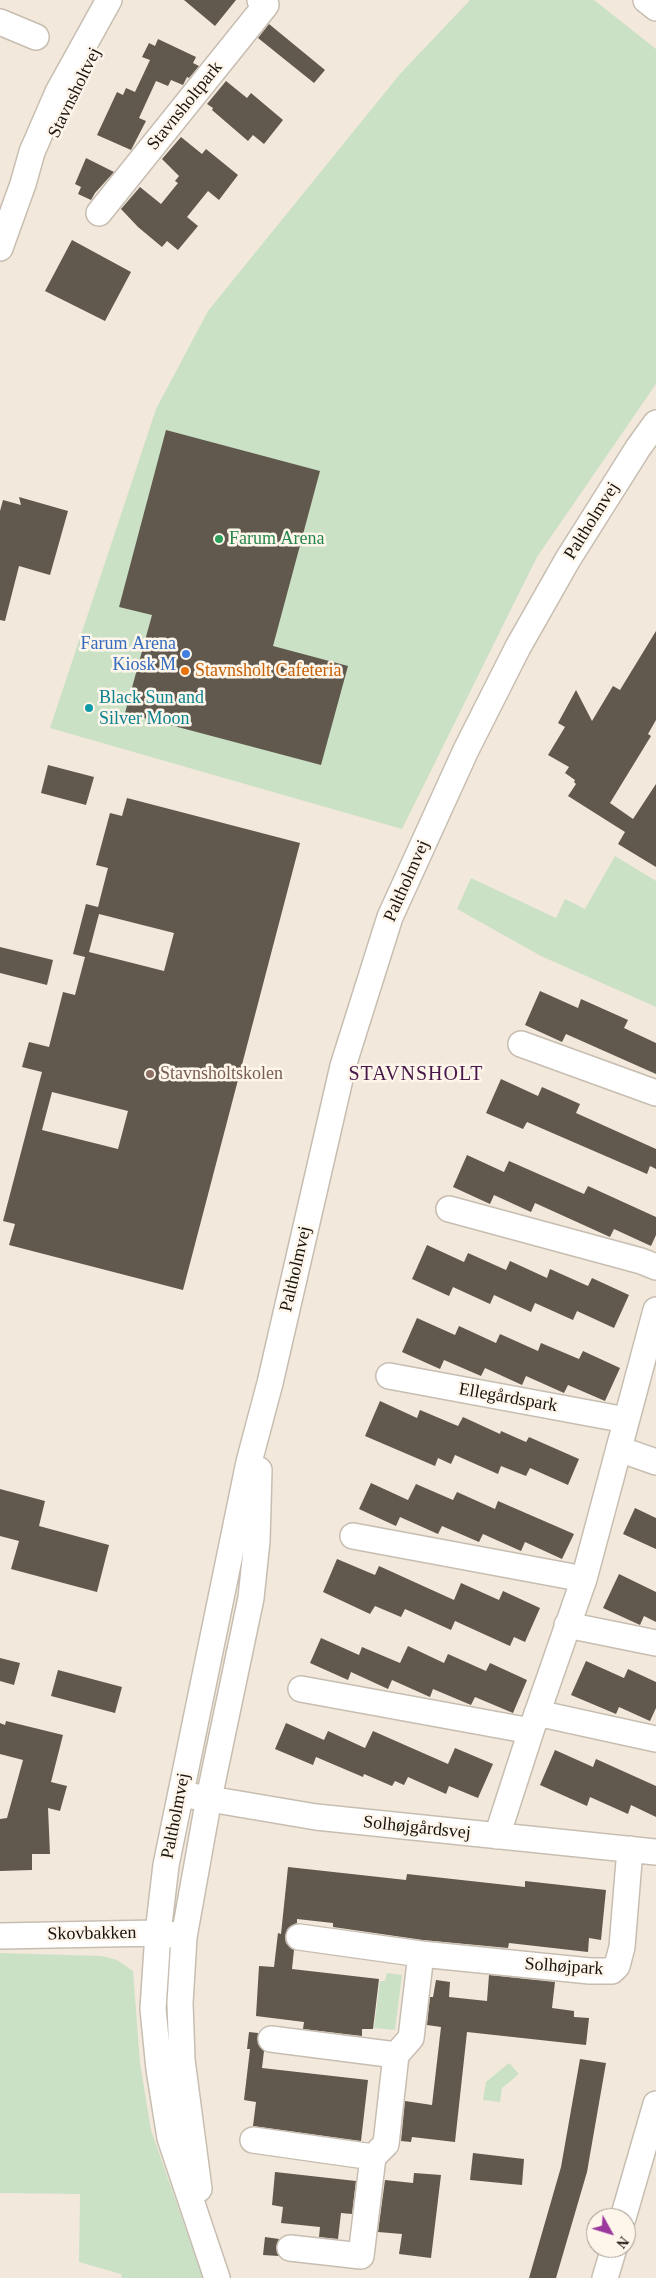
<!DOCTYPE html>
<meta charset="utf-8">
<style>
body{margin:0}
#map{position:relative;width:656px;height:2278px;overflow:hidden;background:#f2e8db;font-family:"Times New Roman",serif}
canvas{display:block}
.north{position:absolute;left:586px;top:2208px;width:50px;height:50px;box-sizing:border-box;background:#fef6eb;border:1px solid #a29c93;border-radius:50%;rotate:129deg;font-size:14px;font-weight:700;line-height:20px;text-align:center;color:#181410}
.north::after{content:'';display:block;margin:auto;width:18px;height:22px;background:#9b389e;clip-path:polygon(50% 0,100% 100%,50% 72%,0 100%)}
</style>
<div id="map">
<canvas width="656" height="2278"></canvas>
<div class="north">N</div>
</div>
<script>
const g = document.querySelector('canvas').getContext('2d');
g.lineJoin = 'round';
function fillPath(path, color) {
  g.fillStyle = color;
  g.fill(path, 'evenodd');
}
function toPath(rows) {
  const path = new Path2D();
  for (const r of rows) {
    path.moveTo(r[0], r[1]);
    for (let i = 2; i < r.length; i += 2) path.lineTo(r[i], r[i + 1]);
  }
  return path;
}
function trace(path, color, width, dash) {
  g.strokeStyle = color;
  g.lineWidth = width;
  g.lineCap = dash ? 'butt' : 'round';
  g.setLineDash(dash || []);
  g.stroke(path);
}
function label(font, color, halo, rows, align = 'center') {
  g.font = font + ' "Times New Roman",serif';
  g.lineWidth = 5;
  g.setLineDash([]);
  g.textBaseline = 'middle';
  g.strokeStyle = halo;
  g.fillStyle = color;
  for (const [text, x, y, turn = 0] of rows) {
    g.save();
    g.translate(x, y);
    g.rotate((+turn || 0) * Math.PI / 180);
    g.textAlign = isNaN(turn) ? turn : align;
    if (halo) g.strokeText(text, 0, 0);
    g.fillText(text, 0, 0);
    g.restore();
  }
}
fillPath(toPath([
 [470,0,594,0,656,49,656,384,537,557,402,829,50,728,156,409,208,311,400,74],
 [615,856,656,881,656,1007,541,956,457,909,471,878,556,918,565,899,585,909],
 [0,1953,102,1956,117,1960,133,1971,140,2063,151,2130,203,2278,122,2278,121,2274,79,2262,80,2194,0,2193],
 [387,1973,402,1975,395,2030,374,2028,380,1981,385,1981],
 [509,2063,519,2074,502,2088,500,2102,483,2100,486,2082]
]), '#cbe1c6');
fillPath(toPath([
 [184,0,236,0,215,26],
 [269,24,325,70,314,83,258,38],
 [158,39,196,57,193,63,199,66,189,78,187,77,183,85,171,80,168,86,156,81,139,118,146,121,131,150,97,135,117,92,123,95,126,88,135,92,150,60,142,57,149,43,155,46],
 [226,81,247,98,251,93,283,120,264,144,253,135,248,141,212,110,213,108,207,104],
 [181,137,202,154,206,149,238,175,219,200,208,191,187,217,198,226,178,250,167,241,162,247,138,227,121,209,140,187,161,204,178,183,175,181,179,176,162,159],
 [86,158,114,172,95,193,91,200,78,194,81,187,75,184],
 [72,240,131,272,105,321,45,291],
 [166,430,320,471,273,646,348,666,321,765,125,713,152,615,119,607],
 [19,497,68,511,50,575,19,566,5,621,0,620,0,511,3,500,21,505],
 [656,631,656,720,648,734,651,736,610,803,633,819,656,784,656,867,618,844,625,832,568,796,576,784,574,782,575,780,565,773,569,767,548,755,565,727,558,723,576,690,592,721,613,686,620,690],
 [48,765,94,777,86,805,41,793],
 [127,798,300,843,183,1290,9,1245,15,1224,3,1221,42,1072,22,1067,29,1042,49,1047,63,992,75,995,85,957,73,954,86,904,98,907,108,868,96,865,110,813,122,816],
 [99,914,174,933,164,971,89,952],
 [52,1092,128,1111,118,1149,42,1130],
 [0,947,53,960,47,985,0,973],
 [540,991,578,1008,581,999,628,1020,624,1028,656,1043,656,1074,566,1034,562,1042,525,1025],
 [501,1079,538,1096,542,1087,580,1104,576,1113,656,1149,656,1169,650,1166,647,1174,527,1122,523,1129,486,1113],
 [467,1155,504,1172,509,1161,584,1194,588,1186,656,1217,656,1235,651,1246,614,1229,610,1237,535,1203,531,1212,494,1195,490,1204,453,1187],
 [427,1245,464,1262,468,1253,506,1270,510,1261,547,1278,550,1269,588,1286,592,1278,629,1295,614,1328,577,1311,573,1320,535,1303,531,1312,494,1295,490,1304,453,1287,449,1296,412,1279],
 [417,1318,455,1335,459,1326,496,1343,500,1334,538,1351,541,1343,579,1359,583,1351,620,1368,605,1401,568,1385,564,1393,526,1376,522,1385,485,1368,481,1376,444,1360,440,1369,402,1352],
 [380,1401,417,1418,420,1410,458,1426,463,1417,500,1434,501,1431,526,1442,529,1437,579,1459,568,1485,530,1468,526,1476,501,1466,498,1474,455,1455,451,1464,438,1458,435,1466,365,1436],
 [371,1483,408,1500,416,1484,453,1500,457,1492,495,1509,498,1501,574,1534,562,1559,525,1542,521,1551,483,1534,479,1542,442,1526,438,1534,400,1517,396,1526,359,1509],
 [0,1489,45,1501,39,1526,109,1545,97,1592,11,1569,19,1541,0,1536],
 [635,1508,656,1518,656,1549,623,1534],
 [337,1559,375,1575,379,1566,454,1600,461,1583,499,1600,503,1591,540,1608,525,1642,514,1637,510,1646,455,1621,451,1630,405,1609,401,1617,375,1606,370,1614,323,1592],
 [619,1574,656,1592,656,1622,644,1616,640,1625,603,1608],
 [321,1638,359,1655,362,1647,400,1663,408,1646,444,1663,448,1654,486,1671,490,1663,527,1680,513,1713,475,1697,471,1705,433,1689,430,1697,392,1680,388,1689,351,1672,348,1680,310,1663],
 [0,1658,20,1663,14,1685,0,1681],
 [586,1661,624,1678,628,1669,656,1682,656,1708,650,1721,619,1707,616,1714,571,1695],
 [58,1670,122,1687,115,1713,51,1696],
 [6,1721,63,1735,51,1782,67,1786,60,1811,48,1808,50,1854,32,1854,32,1870,0,1871,0,1819,7,1818,23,1760,0,1754,0,1723,5,1725],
 [286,1723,324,1740,328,1731,365,1748,373,1731,448,1764,455,1748,493,1764,478,1798,449,1786,446,1794,408,1777,404,1785,395,1781,392,1786,364,1774,363,1777,316,1757,313,1765,275,1749],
 [555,1750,593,1767,596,1759,656,1786,656,1817,631,1805,628,1814,590,1797,587,1806,540,1785],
 [288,1867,406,1880,407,1874,525,1887,525,1881,606,1890,601,1940,589,1938,588,1952,509,1943,508,1948,423,1940,333,1927,333,1923,297,1919,297,1923,288,1928,285,1936,286,1943,294,1950,292,1969,379,1979,373,2029,362,2029,362,2036,303,2029,304,2022,256,2016,259,1966,274,1967,278,1933,281,1934],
 [489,1975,555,1982,552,2008,574,2011,574,2017,589,2018,586,2045,467,2032,455,2142,412,2137,411,2142,401,2141,405,2101,432,2105,441,2027,427,2025,430,1997,433,1997,436,1980,450,1982,449,1997,487,2001],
 [249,2032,258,2033,258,2044,264,2051,262,2068,368,2080,361,2141,253,2126,256,2102,244,2100,250,2049,247,2049],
 [580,2059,606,2063,587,2172,556,2278,529,2278,561,2167],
 [473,2153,524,2159,522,2185,470,2180],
 [275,2172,356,2181,352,2214,341,2213,338,2239,319,2237,320,2227,281,2223,283,2207,272,2205],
 [414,2173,441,2175,431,2258,399,2254,402,2234,378,2232,385,2180,413,2183],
 [265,2237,279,2239,276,2247,279,2256,263,2255]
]), '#61594e');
const minor = toPath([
 [646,0,656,8],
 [0,22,36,37],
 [99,213,266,5,260,0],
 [0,248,23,184,32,152,58,92,109,0],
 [521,1044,656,1093],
 [449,1209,641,1261,656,1267],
 [389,1376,626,1420],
 [619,1449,656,1462],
 [353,1536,584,1579],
 [567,1625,656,1643],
 [301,1689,531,1731],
 [537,1713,656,1739],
 [192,1796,316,1817,656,1852],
 [497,1836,531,1731,584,1579,656,1310],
 [0,1936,158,1933,175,1935],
 [299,1937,421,1954],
 [271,2039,396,2055],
 [253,2140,373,2157],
 [199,2189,182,2060,180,2003,184,1937,209,1798,251,1598,257,1541,259,1470],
 [623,2218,656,2104],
 [290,2248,361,2256,373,2157,386,2144,396,2055,411,2038,421,1954,590,1971,612,1971,617,1966,622,1947,630,1849],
 [217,2278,170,2138,159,2069,153,2009,158,1933,166,1865,249,1462,270,1383,343,1066,390,917,466,750,518,647,568,559,638,448,656,423],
 [605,2278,614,2248]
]);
trace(minor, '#c7beb1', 28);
trace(minor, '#fff', 25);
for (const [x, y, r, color] of [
 [219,539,5,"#2e9e5b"],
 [186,654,5,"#3f7fe0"],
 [185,671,5,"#e8710a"],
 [89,708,5,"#0f9aa8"],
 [150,1074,5,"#8d6e63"]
]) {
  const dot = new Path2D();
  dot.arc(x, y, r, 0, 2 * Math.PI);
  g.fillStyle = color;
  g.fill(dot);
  trace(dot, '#fef6eb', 2);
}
label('18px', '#181410', '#fef6eb', [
 ["Stavnsholtvej",75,93,-64],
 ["Stavnsholtpark",185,106,-51],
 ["Paltholmvej",592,521,-58],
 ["Paltholmvej",407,881,-66],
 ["Paltholmvej",296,1269,-77],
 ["Ellegårdspark",508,1398,10],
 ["Paltholmvej",176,1816,-79],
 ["Solhøjgårdsvej",417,1828,6],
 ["Skovbakken",92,1934,-1],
 ["Solhøjpark",564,1967,4]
]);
label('18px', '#27864d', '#fef6eb', [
 ["Farum Arena",229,539]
], 'left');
label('18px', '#366cbe', '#fef6eb', [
 ["Farum Arena",176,644],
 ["Kiosk M",176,665]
], 'right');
label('18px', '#c56008', '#fef6eb', [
 ["Stavnsholt Cafeteria",195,671]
], 'left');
label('18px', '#0d838f', '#fef6eb', [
 ["Black Sun and",99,698],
 ["Silver Moon",99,719]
], 'left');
label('18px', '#785e54', '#fef6eb', [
 ["Stavnsholtskolen",160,1074]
], 'left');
g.letterSpacing = '1px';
label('20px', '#461748', '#fef6eb', [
 ["STAVNSHOLT",416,1075]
]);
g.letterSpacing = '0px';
</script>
